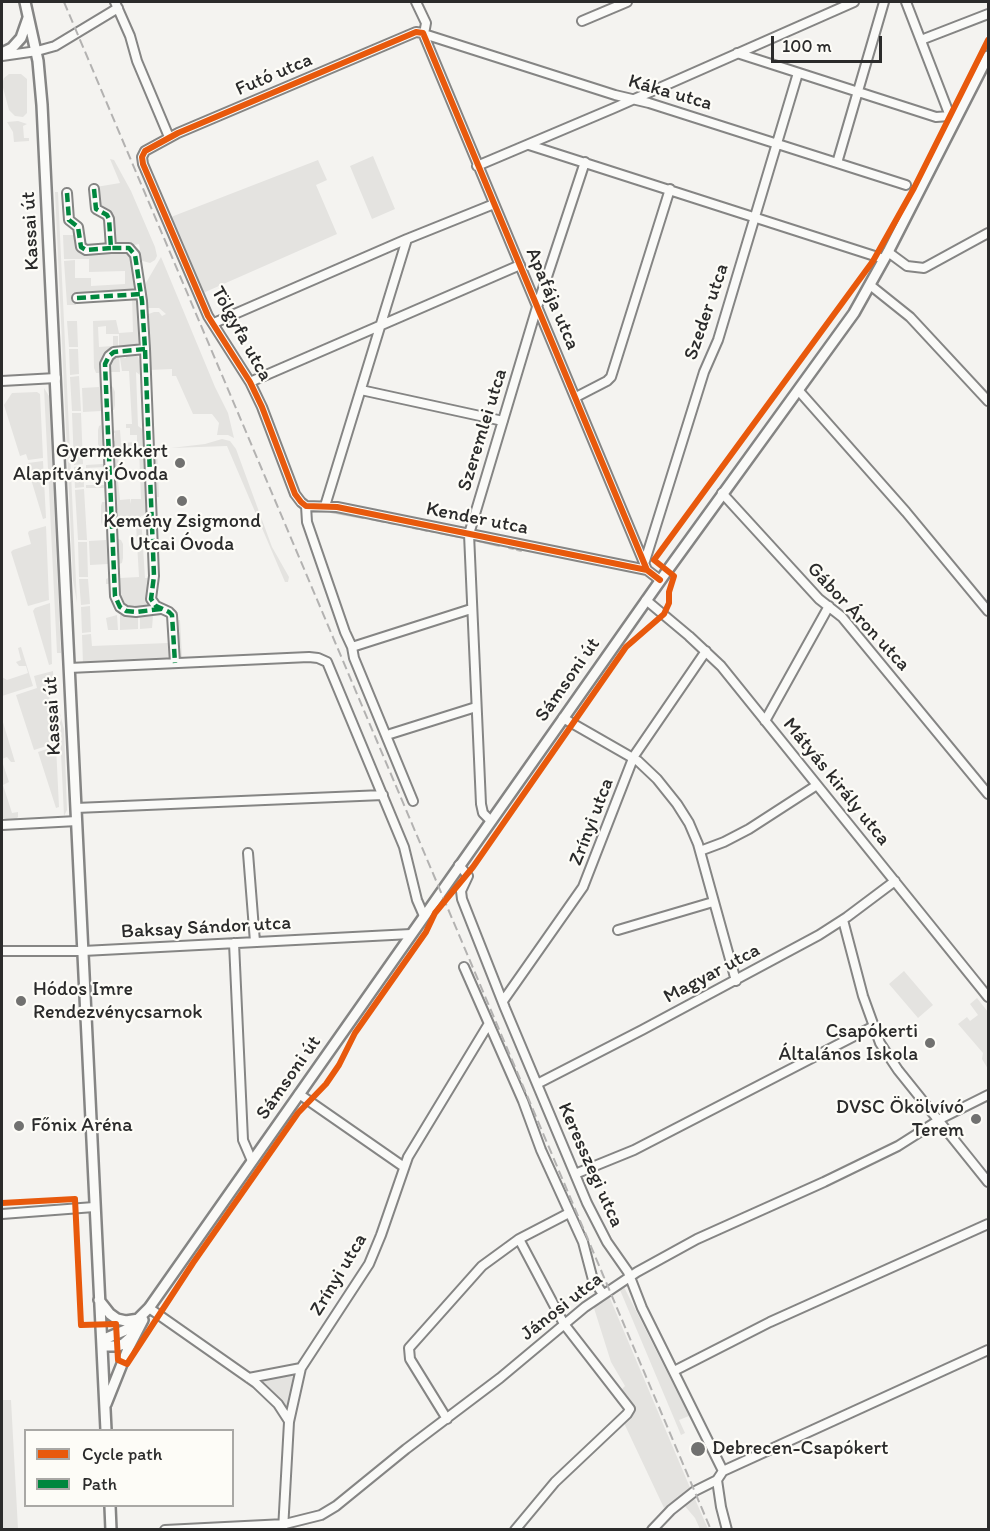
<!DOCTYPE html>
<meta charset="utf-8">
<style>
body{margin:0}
#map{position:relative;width:990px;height:1531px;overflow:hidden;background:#f4f3f0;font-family:Itim,sans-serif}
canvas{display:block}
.frame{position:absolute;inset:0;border:3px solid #2b2b2b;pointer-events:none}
.legend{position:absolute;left:24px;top:1429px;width:210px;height:78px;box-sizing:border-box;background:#fdfcf7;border:2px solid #a9a8a5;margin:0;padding:8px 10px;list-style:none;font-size:18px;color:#2b2b2b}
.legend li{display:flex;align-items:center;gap:12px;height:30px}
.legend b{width:30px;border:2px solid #a9a8a5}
.scale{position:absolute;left:771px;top:36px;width:111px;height:27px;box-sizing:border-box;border:3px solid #2b2b2b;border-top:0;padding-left:8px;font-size:18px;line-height:21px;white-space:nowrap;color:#2b2b2b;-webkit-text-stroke:4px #fdfcf7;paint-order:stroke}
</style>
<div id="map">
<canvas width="990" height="1531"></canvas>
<div class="frame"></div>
<ul class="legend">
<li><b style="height:8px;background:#e8590c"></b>Cycle path</li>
<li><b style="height:8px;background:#00873e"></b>Path</li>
</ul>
<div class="scale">100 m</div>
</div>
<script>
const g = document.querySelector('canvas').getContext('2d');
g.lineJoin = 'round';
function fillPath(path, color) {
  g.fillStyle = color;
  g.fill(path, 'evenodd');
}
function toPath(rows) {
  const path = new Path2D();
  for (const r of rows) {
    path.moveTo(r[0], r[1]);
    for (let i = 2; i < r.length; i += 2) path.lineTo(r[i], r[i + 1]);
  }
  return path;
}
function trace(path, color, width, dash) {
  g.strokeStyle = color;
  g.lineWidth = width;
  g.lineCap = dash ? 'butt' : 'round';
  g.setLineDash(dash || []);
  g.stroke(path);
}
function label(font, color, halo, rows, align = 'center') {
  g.font = font + ' Itim,sans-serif';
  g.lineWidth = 4.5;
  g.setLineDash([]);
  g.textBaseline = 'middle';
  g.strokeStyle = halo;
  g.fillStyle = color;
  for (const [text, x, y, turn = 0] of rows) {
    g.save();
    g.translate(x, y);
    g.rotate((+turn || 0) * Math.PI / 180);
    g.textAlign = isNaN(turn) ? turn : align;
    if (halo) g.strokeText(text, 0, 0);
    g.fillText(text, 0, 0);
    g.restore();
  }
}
fillPath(toPath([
 [9,74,21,74,27,79,27,113,23,117,15,116,9,110,2,84,4,78],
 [18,121,27,124,23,126,24,138,29,138,29,141,14,142,13,132,7,122],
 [373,156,395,209,372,219,350,166],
 [110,159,114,160,131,191,155,247,157,256,155,260,150,263,139,260,136,251,140,250,139,244,130,246,115,244,113,242,111,221,100,210,96,187,120,183],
 [318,160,327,180,316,185,337,234,203,293,171,217],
 [55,192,58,192,77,603,73,580],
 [63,235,77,235,78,246,125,249,131,252,137,287,135,290,133,292,75,296,76,305,67,305,64,261,75,260,75,278,91,278,91,286,125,284,125,271,89,272,89,259,64,259],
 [161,257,215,387,228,413,234,438,228,435,217,435,219,423,212,414,193,414,176,376,172,376,172,369,149,370,146,315,154,312,159,312,162,316,166,314,159,308,147,308,143,288],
 [132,297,139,300,141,340,138,346,119,348,119,334,106,334,106,326,98,327,99,347,113,346,113,336,118,336,118,348,107,353,101,365,106,467,86,468,86,465,103,464,103,449,100,449,98,444,98,430,99,426,101,425,101,411,83,412,82,388,99,387,99,373,96,373,94,368,93,321,116,320,119,333,133,332],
 [67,321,77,321,78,347,69,347],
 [69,349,78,349,79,374,70,375],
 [126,353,137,355,142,365,143,377,136,372,138,426,145,431,148,515,141,516,145,578,151,578,147,604,143,608,136,608,135,605,128,606,127,608,123,606,119,597,115,525,118,525,118,539,121,540,123,544,123,558,122,563,119,564,120,578,139,577,136,525,129,525,129,520,126,520,126,522,114,523,114,518,118,517,118,510,114,510,111,441,115,441,115,433,110,433,110,431,120,430,121,443,137,442,137,435,130,435,130,428,126,428,126,424,132,424,129,371,122,371,120,358,126,358],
 [139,449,141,499,131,499,131,504,130,499,120,500,117,472,119,471,118,450],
 [119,354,120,372,110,372,111,386,113,387,115,392,115,405,114,410,112,410,113,424,110,424,108,363,110,358],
 [79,376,81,411,72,411,70,377],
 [44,388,49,396,61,653,57,653],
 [37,392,40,394,43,458,28,460,26,454,20,456,4,405,12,393],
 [72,413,81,413,83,464,74,465],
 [222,439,230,441,236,449,272,547,289,577,288,582,285,582,227,446,171,448,205,444],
 [151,449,157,449,159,497,153,497],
 [43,461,46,518,43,519,27,466,28,463],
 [83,466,84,487,75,488,74,467],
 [86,485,107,485,109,584,106,584,106,579,108,578,108,564,90,565,89,541,106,540,106,526,102,525,101,522,101,506,102,502,105,502,104,488,86,488],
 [84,489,87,540,78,540,75,490],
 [46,526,49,600,28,606,11,552,13,550,31,544,28,533,29,531],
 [78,542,87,542,88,577,79,577],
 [79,579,88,579,90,604,81,605],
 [50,603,52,664,49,665,33,611,35,608],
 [90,606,91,632,82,633,81,607],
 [158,611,168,614,170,618,170,657,168,659,83,664,82,635,91,634,92,646,168,643,167,615,153,616,152,628,140,629,140,614],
 [117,615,118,630,108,630,106,618],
 [120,615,138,615,138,629,120,630],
 [176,620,180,620,182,657,179,657,178,654],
 [21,647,33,686,2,696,2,677,7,680,28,673,26,666,19,666,16,662,21,660,18,648],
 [53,671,54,694,49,695,50,703,54,703,56,743,34,750,16,695,37,688,34,676],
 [59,710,64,729,67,810,64,816],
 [2,719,15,762,11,762,7,757,2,759],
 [56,746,59,807,56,808,38,752],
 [2,761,9,782,3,785,12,813,18,812,18,817,14,821,3,818],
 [904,971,933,1005,918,1018,889,984],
 [977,998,988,1012,988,1069,982,1059,983,1053,958,1024,967,1017,970,1021,978,1015,970,1004],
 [624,1287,689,1416,679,1420,685,1433,681,1435,620,1290],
 [609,1296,691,1490,664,1508,623,1421,632,1412,620,1391,625,1386,611,1362,593,1305],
 [289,1374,295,1378,290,1404,285,1407,282,1406,263,1386,262,1383,267,1377],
 [2,1400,11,1400,18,1529,2,1529],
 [695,1499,708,1529,700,1529,695,1518,684,1505]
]), '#e4e3e0');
trace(toPath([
 [311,512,328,511],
 [331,512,363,518],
 [370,519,384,522],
 [389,523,396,524],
 [402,525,410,527],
 [413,528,418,529],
 [420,529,427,531],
 [430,531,435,532],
 [439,533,459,537],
 [478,541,499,546],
 [509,548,513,549],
 [517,550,521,551]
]), '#c2c1be', 2);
const minor = toPath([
 [115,2,130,36,137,61,169,137],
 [416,2,426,23,424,34,615,95,649,103,906,185],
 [906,2,950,116,952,118],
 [582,21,627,2],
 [921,40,988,14],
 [737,53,936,117,950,116],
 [2,56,37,51,55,46,118,8],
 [529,145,884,259],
 [837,163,884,2],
 [477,166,614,108,854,2],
 [94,189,96,209,107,215,109,219,111,248,129,248,135,255,142,301,145,349,154,576,151,599,156,606,169,612,172,615,175,663],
 [67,193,69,220,78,227,81,247,86,250,111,248],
 [888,252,907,266,924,268,988,233],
 [870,285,910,317,988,401],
 [77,298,141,294],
 [214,323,407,239,494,204],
 [145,349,114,352,109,356,105,364,115,596,120,607,126,611,136,612,160,609],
 [2,381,56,378],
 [250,382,520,265],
 [361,390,503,421],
 [799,391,906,512,988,611],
 [576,397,607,381,611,377,670,189],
 [722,493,819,599,842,617,988,794],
 [306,506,307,522,345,632,352,647,354,658,413,801],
 [325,506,407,239],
 [645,561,704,372,718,340,798,73],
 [647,570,337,507,306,506,301,502,295,494,262,407,250,382,208,316,143,164,142,157,145,151,178,133,416,32,423,33,647,570,660,580],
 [646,600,689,636,721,666,988,997],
 [352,647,471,609],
 [69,668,309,657,318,658,327,662,404,847,417,900,424,916],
 [563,718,638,761,657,779,677,804,689,823,698,844,736,981],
 [765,721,829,606],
 [387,735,476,707],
 [76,808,383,795],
 [491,821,483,813,481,804,469,534,537,307,585,162],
 [2,825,77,821],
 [700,851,724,842,749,829,817,785],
 [248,853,255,942],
 [459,865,468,876,461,891,462,899,505,1008,587,1203,607,1242,628,1272,642,1308,723,1471],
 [843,920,863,996,880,1043,898,1070,988,1182],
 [618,930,713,902],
 [234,943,243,1140,252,1161],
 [2,951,83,951,411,934],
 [464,967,523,1101,541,1150,583,1242,593,1280,603,1294],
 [503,1001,583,887,634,756,706,651],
 [537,1084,642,1030,819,935,847,917,895,881],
 [299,1094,404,1167],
 [575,1174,634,1150,872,1027],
 [2,1214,94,1207],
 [149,1308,256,1383,278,1404,289,1421],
 [674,1371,770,1322,988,1224],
 [249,1378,301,1368],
 [447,1419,410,1359,409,1348,482,1266,519,1239,569,1213],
 [717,1480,721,1507,727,1530],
 [165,1530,285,1524,321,1515,336,1506,406,1449,500,1378,585,1307,637,1272,697,1239,824,1182,898,1146,942,1118,988,1095],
 [283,1530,289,1422,301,1368,369,1264,381,1235,408,1157,488,1025],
 [515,1530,555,1482,627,1414,630,1409,564,1324,519,1239],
 [652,1530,671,1510,695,1491,717,1480,723,1471,988,1350]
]);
const major = toPath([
 [25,2,38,61,42,105,106,1430],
 [2,53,12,48,21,38,28,18],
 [99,1300,110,1314,117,1319,126,1321,139,1319],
 [102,1340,128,1329,149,1308,667,571,854,313,888,252,988,56],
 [102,1346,118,1346,123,1344,132,1336],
 [106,1404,128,1349,143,1320],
 [110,1506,111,1530]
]);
trace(minor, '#858584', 12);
trace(major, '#858584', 14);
trace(minor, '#fafaf8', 8);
trace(major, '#fafaf8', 9);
trace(toPath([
 [64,2,711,1530]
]), '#b3b2b1', 2, [9, 4.5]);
trace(toPath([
 [94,189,96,209,107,215,109,219,111,248,129,248,135,255,142,301,145,349,154,576,151,599,156,606,169,612,172,615,175,663],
 [67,193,69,220,78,227,81,247,86,250,111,248],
 [77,298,141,294],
 [145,349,114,352,109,356,105,364,115,596,120,607,126,611,136,612,161,609]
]), '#00873e', 4.5, [9, 4.5]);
trace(toPath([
 [647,570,337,507,306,506,301,502,295,494,262,407,250,382,208,316,143,164,142,157,145,151,178,133,416,32,423,33,647,570,660,580],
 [2,1203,75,1199,81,1325,116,1324,118,1360,127,1364,193,1263,298,1113,326,1084,339,1065,355,1033,426,932,435,913,473,867,626,647,664,614,669,603,669,592,674,576,654,560,873,261,914,188,988,40]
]), '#e8590c', 6);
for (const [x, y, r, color] of [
 [180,463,6,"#717170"],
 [182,501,6,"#717170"],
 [21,1001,6,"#717170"],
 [930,1043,6,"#717170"],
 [976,1119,6,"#717170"],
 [19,1126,6,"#717170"],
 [698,1449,8,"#717170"]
]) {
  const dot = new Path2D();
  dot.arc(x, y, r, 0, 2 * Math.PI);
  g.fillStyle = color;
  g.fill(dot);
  trace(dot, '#fdfcf7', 2);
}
label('20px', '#2b2b2b', '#fdfcf7', [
 ["Futó utca",274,75,-23],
 ["Káka utca",670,93,16],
 ["Kassai út",31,231,-93],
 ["Apafája utca",552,299,67],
 ["Szeder utca",707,312,-71],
 ["Tölgyfa utca",241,334,61],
 ["Szeremlei utca",483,430,-73],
 ["Kender utca",477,519,11],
 ["Gábor Áron utca",858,617,47],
 ["Sámsoni út",568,680,-55],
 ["Kassai út",53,716,-93],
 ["Mátyás király utca",836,782,51],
 ["Zrínyi utca",592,822,-69],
 ["Baksay Sándor utca",206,928,-3],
 ["Magyar utca",712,974,-28],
 ["Sámsoni út",289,1078,-55],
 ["Keresszegi utca",590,1165,66],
 ["Zrínyi utca",339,1275,-59],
 ["Jánosi utca",562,1307,-38]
]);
label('20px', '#2b2b2b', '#fdfcf7', [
 ["Gyermekkert",168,452],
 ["Alapítványi Óvoda",168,475],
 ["Kemény Zsigmond",182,522,"center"],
 ["Utcai Óvoda",182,545,"center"],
 ["Hódos Imre",33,990,"left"],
 ["Rendezvénycsarnok",33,1013,"left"],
 ["Csapókerti",918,1032],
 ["Általános Iskola",918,1055],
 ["DVSC Ökölvívó",964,1108],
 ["Terem",964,1131],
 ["Főnix Aréna",31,1126,"left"],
 ["Debrecen-Csapókert",712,1449,"left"]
], 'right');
</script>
